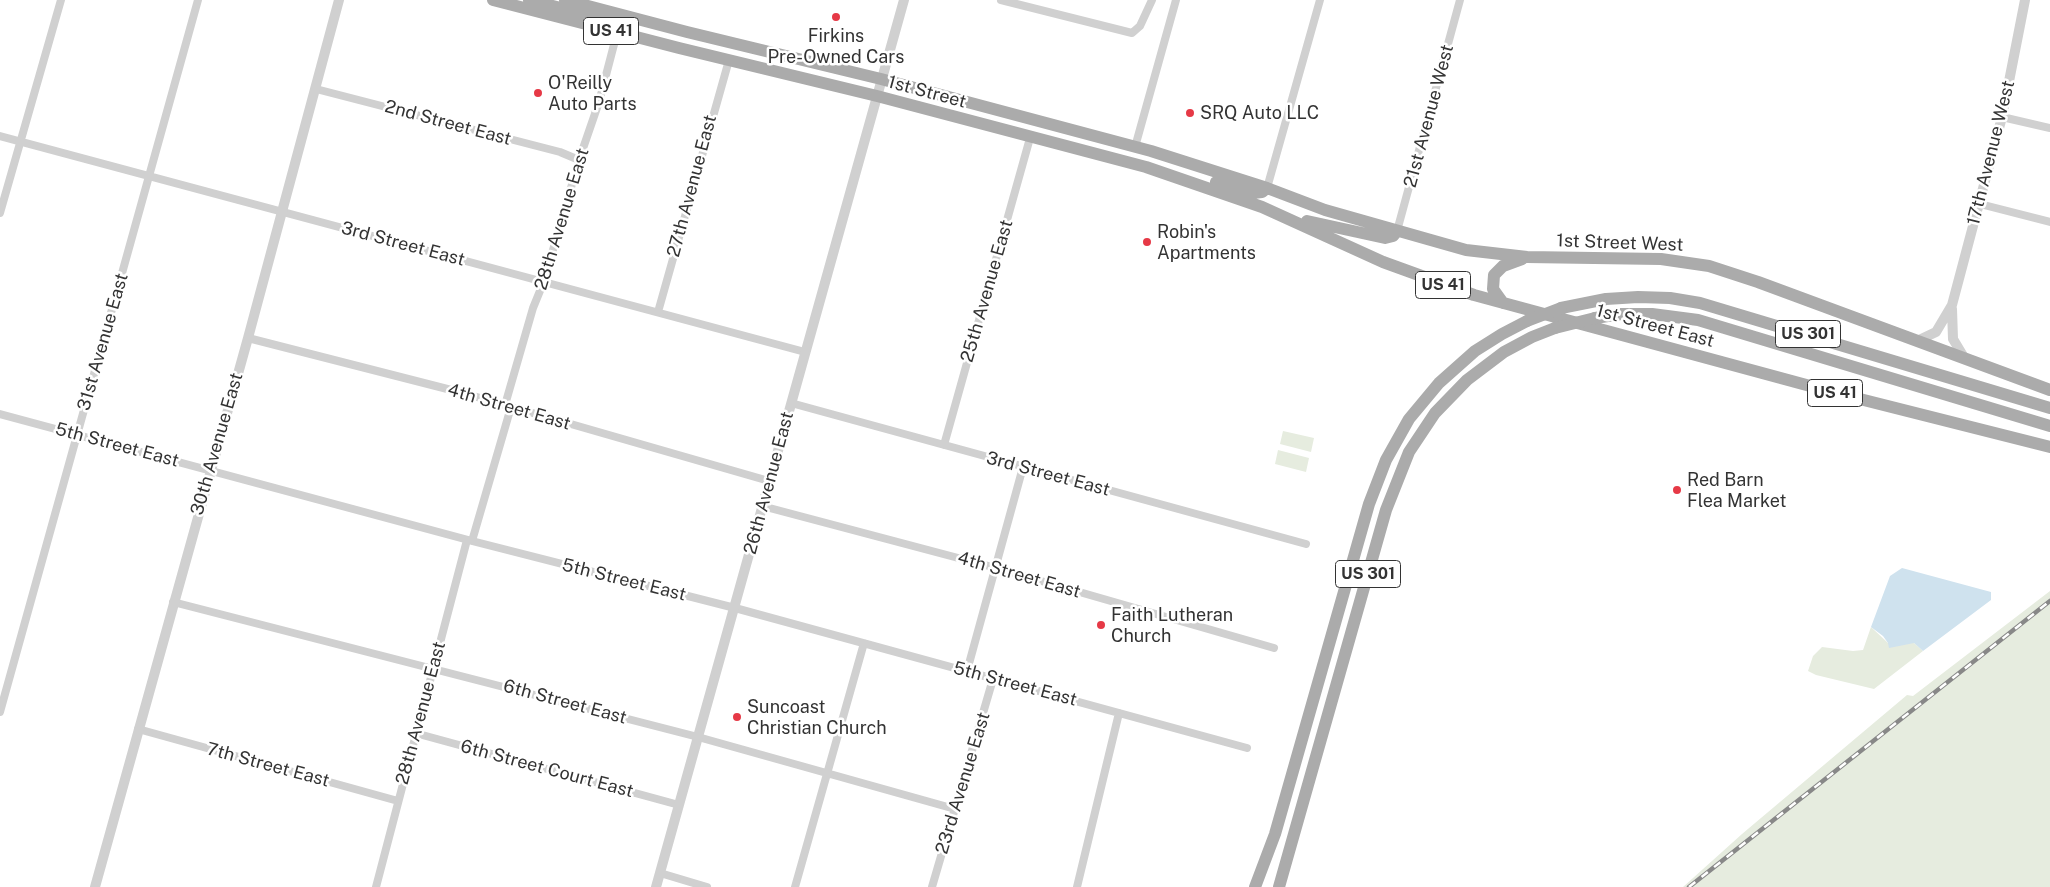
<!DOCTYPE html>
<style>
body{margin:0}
canvas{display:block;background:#fff}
</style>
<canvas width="2050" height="887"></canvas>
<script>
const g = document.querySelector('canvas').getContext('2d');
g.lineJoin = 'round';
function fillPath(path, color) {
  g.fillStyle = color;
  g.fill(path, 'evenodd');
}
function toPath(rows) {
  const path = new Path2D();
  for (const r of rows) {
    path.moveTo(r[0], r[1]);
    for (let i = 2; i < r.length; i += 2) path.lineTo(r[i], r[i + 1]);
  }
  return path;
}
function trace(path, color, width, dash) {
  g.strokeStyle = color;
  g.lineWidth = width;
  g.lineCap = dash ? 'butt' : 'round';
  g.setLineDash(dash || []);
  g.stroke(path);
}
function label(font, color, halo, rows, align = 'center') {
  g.font = font + ' "Public Sans",sans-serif';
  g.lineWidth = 5;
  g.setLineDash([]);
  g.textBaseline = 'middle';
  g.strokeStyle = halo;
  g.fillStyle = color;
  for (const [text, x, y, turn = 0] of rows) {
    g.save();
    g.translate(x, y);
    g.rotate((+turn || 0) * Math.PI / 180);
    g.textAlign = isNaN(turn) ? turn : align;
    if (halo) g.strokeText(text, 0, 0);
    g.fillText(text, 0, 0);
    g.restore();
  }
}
fillPath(toPath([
 [1283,431,1314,438,1311,452,1280,444],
 [1278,450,1309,458,1306,472,1275,464],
 [2050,591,2050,887,1683,887,1742,834,1907,695,1913,696],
 [1871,627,1888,643,1914,643,1923,651,1874,689,1816,675,1808,671,1813,656,1822,647,1853,651,1863,650]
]), '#e6ecdf');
fillPath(toPath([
 [1902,568,1991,592,1991,600,1923,651,1914,643,1889,648,1888,643,1883,636,1871,627,1890,576]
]), '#cfe2ee');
trace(toPath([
 [1001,0,1132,33,1140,26,1152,0],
 [316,89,560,152,579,160],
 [2002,117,2050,128],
 [0,136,805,352],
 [1135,147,1176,0],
 [1267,188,1320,0],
 [1980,204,2050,222],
 [0,213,61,0],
 [1397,231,1460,0],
 [658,312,729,60],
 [248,338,463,393,769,481],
 [791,403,1306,544],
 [505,405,533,308,544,281,579,160,599,102,617,33],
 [0,414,472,541,735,608,1247,748],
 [944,445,1030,138],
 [762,506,996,568,1274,648],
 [472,541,511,407],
 [173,602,698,737,955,809],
 [967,671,1023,467],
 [0,712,198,0],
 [138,729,398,801],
 [415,733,679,805],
 [660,873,707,887],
 [376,887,467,540],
 [795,887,864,643],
 [932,887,993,679],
 [1077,887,1119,713]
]), '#d0d0d0', 8);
trace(toPath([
 [1952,309,1953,339,1965,359],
 [1917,341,1936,332,1952,305,2002,117,2025,0],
 [95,887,248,338,339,0],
 [656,887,904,0]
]), '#d0d0d0', 10);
trace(toPath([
 [493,0,679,48,877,96,1146,167,1262,207,1383,262,1474,295,1836,393,2050,447],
 [529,0,596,17,601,17,607,12],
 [565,0,687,32,881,79,1151,151,1267,188,1325,210,1466,250,1527,257,1661,259,1709,266,1758,282,2050,390],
 [1216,182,1253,193,1262,192,1267,188],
 [1307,221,1385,238,1393,236,1397,231],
 [1503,303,1493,289,1494,275,1503,266,1522,259],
 [1561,308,1606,299,1638,297,1670,298,1700,303,2050,408],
 [1595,318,1621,314,1652,314,1698,320,2050,426],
 [1255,887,1275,834,1369,504,1386,460,1409,419,1439,383,1475,351,1502,334,1527,321],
 [1279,887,1386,510,1409,452,1435,413,1467,380,1504,352,1532,337,1555,328]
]), '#ababab', 12);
const rail = toPath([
 [1689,887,2050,601]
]);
trace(rail, '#888', 4.5);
trace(rail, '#fff', 2.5, [8]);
trace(toPath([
 [1527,321,1561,308],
 [1555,328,1595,318]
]), '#ababab', 12);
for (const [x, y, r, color] of [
 [836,17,5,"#e63946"],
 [538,93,5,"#e63946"],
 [1190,113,5,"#e63946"],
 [1147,242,5,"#e63946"],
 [1677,490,5,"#e63946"],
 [1101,625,5,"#e63946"],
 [737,717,5,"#e63946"]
]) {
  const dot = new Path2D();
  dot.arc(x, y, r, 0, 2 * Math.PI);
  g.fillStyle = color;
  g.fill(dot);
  trace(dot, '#fff', 2);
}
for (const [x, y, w] of [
 [611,31,55],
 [1443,285,55],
 [1808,334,65],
 [1835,393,55],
 [1368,574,65]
]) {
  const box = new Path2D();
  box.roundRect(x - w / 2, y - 13.5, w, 27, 4);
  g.fillStyle = '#fff';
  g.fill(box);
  trace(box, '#333', 1);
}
label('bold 16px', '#333', null, [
 ["US 41",611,31],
 ["US 41",1443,285],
 ["US 301",1808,334],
 ["US 41",1835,393],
 ["US 301",1368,574]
]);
label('18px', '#333', '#fff', [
 ["Firkins",836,36,"center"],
 ["Pre-Owned Cars",836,57,"center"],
 ["O'Reilly",548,83],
 ["Auto Parts",548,104],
 ["SRQ Auto LLC",1200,113],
 ["Robin's",1157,232],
 ["Apartments",1157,253],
 ["Red Barn",1687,480],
 ["Flea Market",1687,501],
 ["Faith Lutheran",1111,615],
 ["Church",1111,636],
 ["Suncoast",747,707],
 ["Christian Church",747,728]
], 'left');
label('18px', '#333', '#fff', [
 ["1st Street",927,92,15],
 ["21st Avenue West",1429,116,-75],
 ["2nd Street East",448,123,15],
 ["17th Avenue West",1991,153,-76],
 ["27th Avenue East",692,186,-75],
 ["28th Avenue East",562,219,-73],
 ["1st Street West",1620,243,2],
 ["3rd Street East",403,244,15],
 ["25th Avenue East",987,291,-74],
 ["1st Street East",1655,326,15],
 ["31st Avenue East",103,342,-74],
 ["4th Street East",509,407,16],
 ["30th Avenue East",217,444,-74],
 ["5th Street East",117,445,15],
 ["3rd Street East",1048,474,15],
 ["26th Avenue East",769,483,-75],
 ["4th Street East",1019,575,16],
 ["5th Street East",624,580,14],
 ["5th Street East",1015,684,15],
 ["6th Street East",565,702,15],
 ["28th Avenue East",421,713,-75],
 ["7th Street East",268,765,15],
 ["6th Street Court East",547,769,15],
 ["23rd Avenue East",963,783,-73]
]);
</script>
